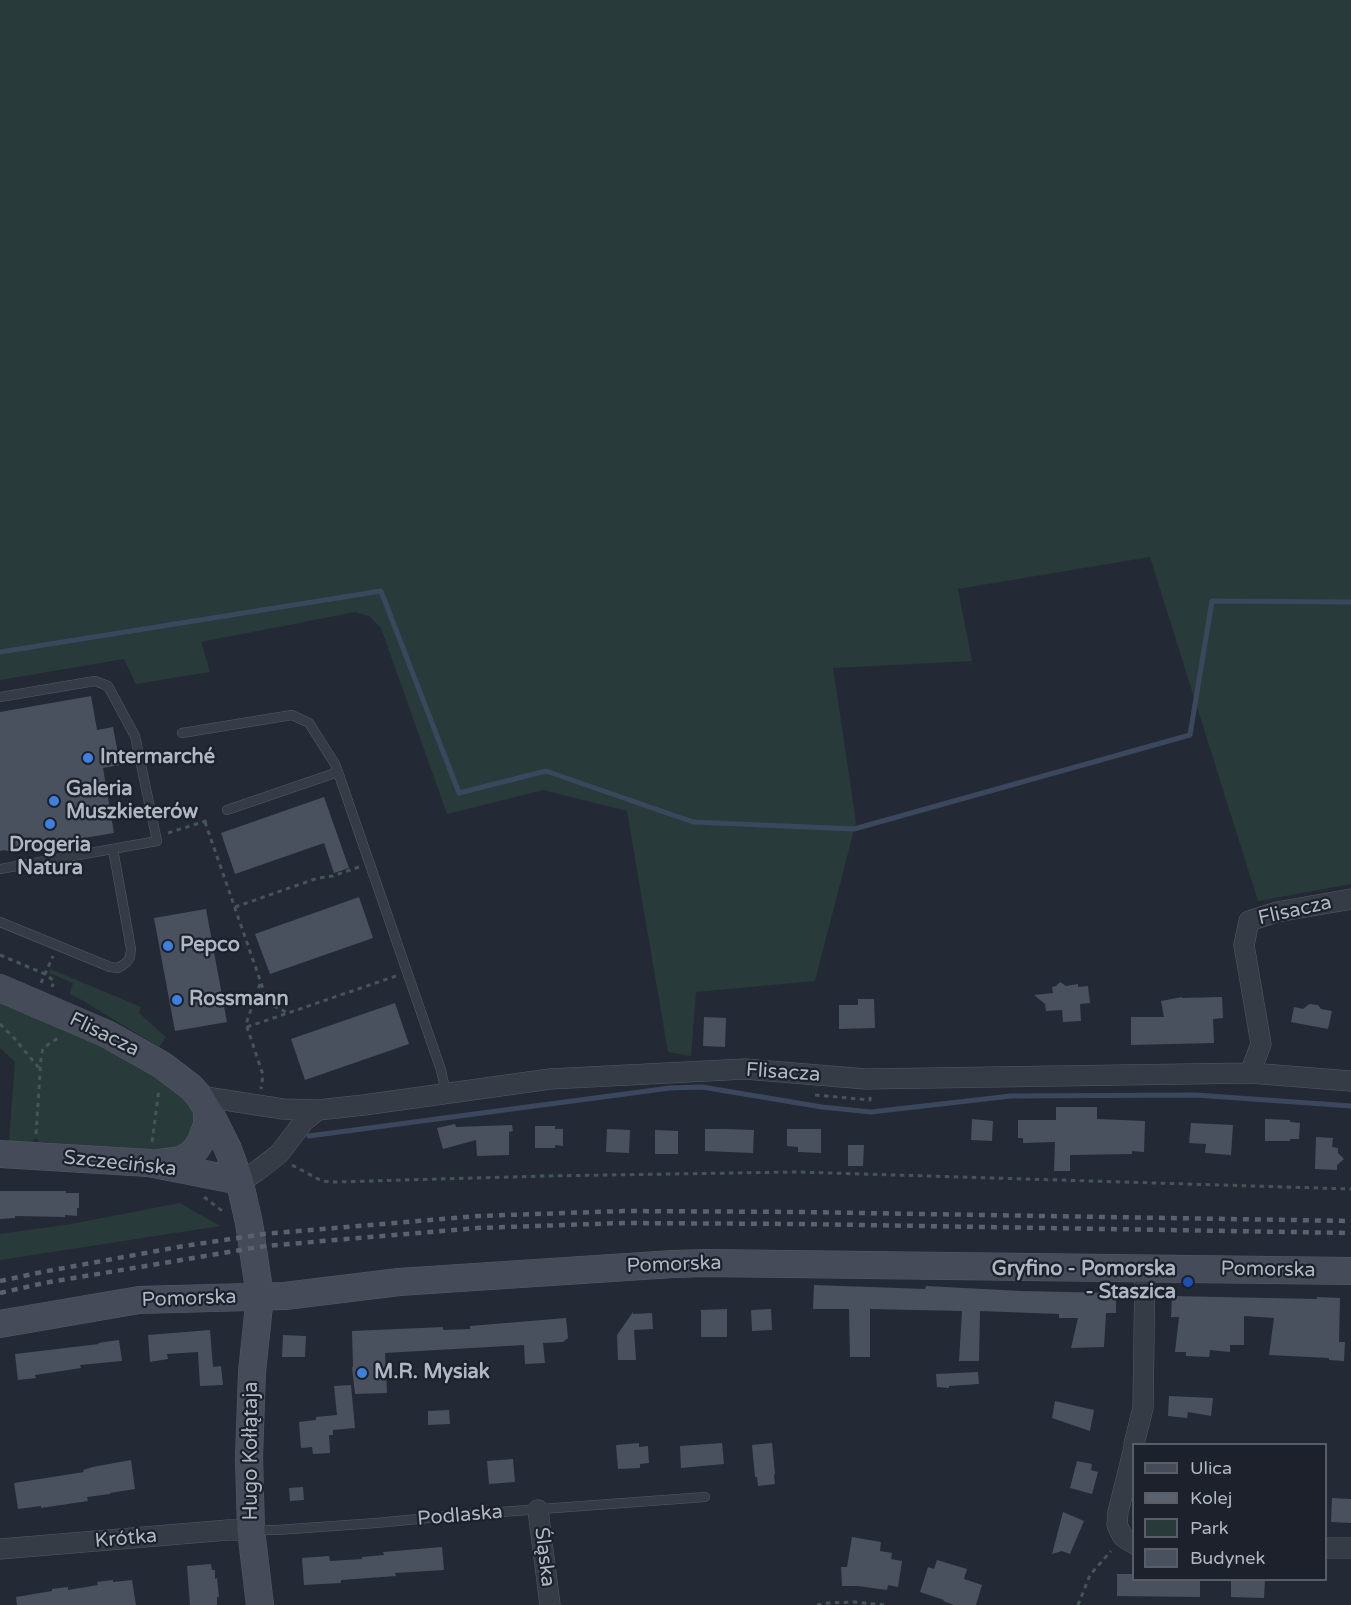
<!DOCTYPE html>
<meta charset="utf-8">
<style>
body{margin:0}
#map{position:relative;width:1351px;height:1605px;overflow:hidden;background:#232a35;font-family:"Varela Round",sans-serif}
canvas{display:block}
.legend{position:absolute;left:1132px;top:1443px;width:195px;height:138px;box-sizing:border-box;background:#1c212b;border:2px solid #585d67;margin:0;padding:8px 10px;list-style:none;font-size:18px;color:#b1b7c2}
.legend li{display:flex;align-items:center;gap:12px;height:30px}
.legend b{width:30px;border:2px solid #585d67}
</style>
<div id="map">
<canvas width="1351" height="1605"></canvas>
<ul class="legend">
<li><b style="height:8px;background:#454b58"></b>Ulica</li>
<li><b style="height:8px;background:#5b626f"></b>Kolej</li>
<li><b style="height:16px;background:#293a3a"></b>Park</li>
<li><b style="height:16px;background:#49515f"></b>Budynek</li>
</ul>
</div>
<script>
const g = document.querySelector('canvas').getContext('2d');
g.lineJoin = 'round';
function fillPath(path, color) {
  g.fillStyle = color;
  g.fill(path, 'evenodd');
}
function toPath(rows) {
  const path = new Path2D();
  for (const r of rows) {
    path.moveTo(r[0], r[1]);
    for (let i = 2; i < r.length; i += 2) path.lineTo(r[i], r[i + 1]);
  }
  return path;
}
function trace(path, color, width, dash) {
  g.strokeStyle = color;
  g.lineWidth = width;
  g.lineCap = dash ? 'butt' : 'round';
  g.setLineDash(dash || []);
  g.stroke(path);
}
function label(font, color, halo, rows, align = 'center') {
  g.font = font + ' "Varela Round",sans-serif';
  g.lineWidth = 4.5;
  g.setLineDash([]);
  g.textBaseline = 'middle';
  g.strokeStyle = halo;
  g.fillStyle = color;
  for (const [text, x, y, turn = 0] of rows) {
    g.save();
    g.translate(x, y);
    g.rotate((+turn || 0) * Math.PI / 180);
    g.textAlign = isNaN(turn) ? turn : align;
    if (halo) g.strokeText(text, 0, 0);
    g.fillText(text, 0, 0);
    g.restore();
  }
}
fillPath(toPath([
 [0,0,1351,0,1351,884,1258,901,1150,557,958,589,972,661,833,668,856,822,815,981,696,992,691,1056,668,1052,627,811,543,790,447,814,381,628,369,616,355,612,201,642,210,672,136,684,124,659,0,680],
 [50,969,141,1007,139,1013,166,1037,159,1047,80,999,71,995,70,993,73,983,49,973],
 [0,998,123,1056,161,1081,185,1093,199,1120,182,1152,38,1142,38,1139,34,1138,33,1142,9,1141,15,1062,0,1048],
 [180,1203,220,1226,0,1260,0,1234,71,1224]
]), '#293a3a');
trace(toPath([
 [0,652,381,591,459,793,546,771,693,822,854,829,1190,735,1212,601,1351,602],
 [309,1136,670,1088,702,1087,822,1107,871,1112,1011,1096,1196,1095,1351,1106]
]), '#3a475d', 5);
fillPath(toPath([
 [91,696,97,730,113,727,120,765,103,768,114,833,6,851,5,850,0,851,0,712],
 [324,797,349,868,334,873,324,843,235,874,221,833],
 [359,897,373,938,270,974,255,934],
 [206,909,227,1022,175,1031,154,918],
 [1060,982,1066,986,1078,984,1078,987,1088,986,1090,1003,1080,1004,1081,1021,1063,1022,1062,1010,1046,1011,1045,1004,1034,995,1053,993,1052,987,1056,986],
 [1182,997,1182,998,1222,997,1223,1018,1213,1019,1214,1043,1131,1045,1131,1017,1164,1017,1161,1001],
 [858,999,874,999,875,1028,839,1029,839,1005,858,1005],
 [395,1003,409,1044,305,1080,291,1039],
 [1309,1004,1318,1005,1321,1009,1332,1011,1328,1029,1291,1022,1294,1007,1303,1009],
 [704,1017,726,1018,725,1047,703,1046],
 [1056,1107,1097,1107,1097,1119,1145,1121,1144,1152,1132,1151,1132,1154,1070,1155,1070,1171,1054,1171,1055,1142,1023,1143,1023,1138,1018,1138,1018,1120,1056,1120],
 [972,1119,993,1121,992,1141,971,1140],
 [1265,1119,1290,1120,1290,1122,1300,1123,1299,1139,1290,1139,1290,1141,1265,1141],
 [1191,1123,1233,1125,1231,1155,1205,1153,1206,1144,1189,1143],
 [455,1124,456,1127,512,1125,513,1131,509,1132,509,1155,477,1156,476,1140,443,1149,437,1128],
 [535,1126,555,1126,555,1129,563,1129,563,1146,555,1145,555,1148,535,1148],
 [607,1129,630,1130,629,1153,606,1152],
 [705,1129,726,1129,754,1130,753,1153,705,1151],
 [787,1129,821,1129,821,1153,798,1152,798,1147,787,1146],
 [655,1130,678,1131,678,1154,655,1154],
 [1316,1137,1333,1138,1332,1147,1338,1148,1338,1153,1344,1159,1337,1165,1337,1170,1315,1169],
 [848,1145,864,1145,863,1166,848,1166],
 [0,1191,66,1191,66,1193,79,1193,79,1208,77,1208,77,1216,65,1215,65,1217,15,1216,15,1218,0,1219],
 [814,1285,925,1289,926,1286,1021,1291,1116,1293,1116,1313,1106,1313,1104,1347,1071,1348,1078,1318,1059,1318,1059,1314,980,1311,979,1361,959,1361,962,1311,870,1309,870,1357,850,1357,849,1309,813,1309],
 [1172,1296,1317,1299,1317,1297,1340,1298,1339,1342,1345,1342,1344,1361,1329,1360,1329,1358,1269,1355,1274,1318,1244,1316,1244,1345,1230,1345,1230,1352,1210,1350,1209,1357,1186,1356,1186,1352,1175,1352,1179,1317,1171,1317],
 [727,1309,727,1337,701,1337,701,1310],
 [771,1309,772,1330,752,1331,751,1310],
 [633,1312,633,1314,652,1313,653,1329,634,1330,636,1360,618,1360,617,1335],
 [566,1318,568,1338,563,1342,543,1343,545,1363,525,1364,524,1345,385,1353,387,1393,355,1394,352,1367,353,1367,352,1331,443,1327,443,1330,470,1329,470,1326],
 [210,1330,213,1367,221,1366,223,1385,200,1386,198,1352,167,1354,168,1359,150,1362,148,1335],
 [283,1335,306,1336,305,1357,282,1357],
 [119,1340,122,1361,80,1365,81,1368,35,1375,36,1378,18,1380,15,1354,99,1344,98,1343],
 [978,1372,979,1384,949,1386,949,1388,937,1387,936,1374],
 [351,1385,355,1428,333,1430,333,1435,329,1435,330,1453,313,1454,312,1447,301,1448,299,1422,316,1420,316,1417,337,1415,334,1386],
 [1169,1396,1213,1398,1211,1416,1188,1412,1187,1418,1168,1416],
 [1055,1401,1094,1410,1090,1431,1052,1418],
 [449,1410,450,1424,428,1425,428,1411],
 [639,1443,639,1447,648,1446,649,1463,640,1464,640,1468,618,1469,616,1445],
 [722,1443,724,1464,681,1468,680,1446],
 [772,1443,775,1474,774,1475,775,1484,758,1486,757,1477,755,1477,752,1445],
 [513,1459,515,1482,489,1484,487,1461],
 [131,1460,135,1489,110,1493,110,1494,87,1497,88,1501,41,1508,41,1506,18,1509,14,1483,84,1472,83,1470,93,1467],
 [1077,1461,1092,1464,1091,1470,1098,1472,1092,1494,1070,1488],
 [303,1487,304,1500,290,1501,289,1488],
 [1332,1498,1351,1499,1351,1523,1331,1522],
 [1063,1512,1084,1521,1070,1554,1062,1551,1052,1554],
 [852,1537,881,1542,880,1551,892,1553,891,1559,902,1561,898,1587,888,1585,887,1590,858,1586,842,1586,841,1567,847,1567],
 [442,1547,444,1570,395,1573,396,1576,341,1580,341,1583,304,1585,302,1558,329,1556,330,1561,362,1559,362,1557,384,1555,383,1552],
 [937,1560,967,1569,964,1579,982,1585,976,1605,954,1605,943,1601,944,1600,920,1592,928,1567,934,1569],
 [211,1564,212,1570,215,1570,215,1579,217,1578,219,1597,217,1597,217,1605,190,1605,187,1566],
 [1117,1574,1134,1574,1134,1580,1200,1581,1200,1597,1117,1596],
 [113,1580,113,1582,132,1580,136,1605,17,1605,16,1597,52,1591,52,1589,68,1587,68,1590,98,1585,97,1582],
 [1231,1580,1265,1580,1264,1598,1231,1597]
]), '#49515f');
const lane = toPath([
 [0,697,95,681,108,686,135,736,157,841,0,869],
 [182,733,292,715,309,723,335,764,338,772,441,1070,446,1093],
 [227,810,338,772],
 [0,922,110,967,118,968,126,963,130,957,131,949,113,849],
 [254,1530,277,1530,376,1523,460,1515,705,1497]
]);
const street = toPath([
 [1250,1073,1261,1044,1244,945,1249,921,1277,912,1351,899],
 [199,1096,283,1109,318,1110,364,1105,550,1079,745,1069,866,1079,1250,1073,1351,1081],
 [239,1179,248,1177,257,1171,280,1153,304,1121,318,1110],
 [1134,1444,1143,1408,1145,1268],
 [1134,1448,1118,1512,1117,1525,1123,1537,1134,1544],
 [538,1510,550,1605],
 [1326,1548,1351,1548],
 [0,1549,228,1530,251,1530]
]);
const secondary = toPath([
 [0,988,107,1034,162,1065,191,1087,199,1096,214,1121,228,1149,239,1179,249,1223,260,1296,252,1372,249,1457,251,1530,260,1605],
 [0,1154,149,1163,230,1179,239,1179],
 [159,1163,182,1160,191,1154,196,1149,201,1141,207,1125,207,1109],
 [0,1324,139,1300,285,1296,399,1282,673,1264,707,1263,1351,1271]
]);
trace(lane, '#545a64', 10);
trace(street, '#545a64', 21);
trace(secondary, '#545a64', 28);
trace(toPath([
 [205,822,268,1003,288,1013],
 [168,833,209,820],
 [235,907,318,878,333,876,359,867],
 [0,955,45,974,54,981,52,987],
 [41,983,53,956],
 [260,984,246,1024,263,1075,261,1089],
 [0,1024,14,1038,39,1068],
 [247,1027,396,976],
 [815,1095,870,1100,870,1096],
 [36,1134,41,1058,43,1048,61,1036],
 [152,1142,159,1089],
 [292,1165,322,1181,335,1182,544,1176,797,1172,1351,1189],
 [204,1197,225,1213],
 [817,1605,828,1603,855,1602,884,1605],
 [1078,1605,1090,1575,1111,1551]
]), '#465558', 3, [4.5, 4.5]);
trace(lane, '#363c46', 9);
trace(street, '#363c46', 20);
trace(secondary, '#454b58', 27);
trace(toPath([
 [0,1281,42,1272,184,1246,264,1234,478,1216,624,1211,801,1212,1351,1221],
 [0,1293,44,1283,265,1246,477,1228,623,1223,800,1224,1351,1233]
]), '#5b626f', 4.5, [6, 6]);
for (const [x, y, r, color] of [
 [88,758,6,"#3f7fe0"],
 [54,801,6,"#3f7fe0"],
 [50,824,6,"#3f7fe0"],
 [168,946,6,"#3f7fe0"],
 [177,1000,6,"#3f7fe0"],
 [1188,1282,6,"#1a4fb4"],
 [362,1373,6,"#3f7fe0"]
]) {
  const dot = new Path2D();
  dot.arc(x, y, r, 0, 2 * Math.PI);
  g.fillStyle = color;
  g.fill(dot);
  trace(dot, '#1c212b', 2);
}
label('bold 20px', '#b1b7c2', '#1c212b', [
 ["Intermarché",100,758],
 ["Galeria",66,790],
 ["Muszkieterów",66,813],
 ["Drogeria",50,846,"center"],
 ["Natura",50,869,"center"],
 ["Pepco",180,946],
 ["Rossmann",189,1000],
 ["Gryfino - Pomorska",1176,1270,"right"],
 ["- Staszica",1176,1293,"right"],
 ["M.R. Mysiak",374,1373]
], 'left');
label('20px', '#b1b7c2', '#1c212b', [
 ["Flisacza",1295,911,-13],
 ["Flisacza",104,1035,26],
 ["Flisacza",783,1073,4],
 ["Szczecińska",120,1164,6],
 ["Pomorska",674,1265,-2],
 ["Pomorska",1268,1270,1],
 ["Pomorska",189,1299,-2],
 ["Hugo Kołłątaja",252,1451,-90],
 ["Podlaska",460,1516,-5],
 ["Krótka",126,1539,-5],
 ["Śląska",544,1557,83]
]);
</script>
